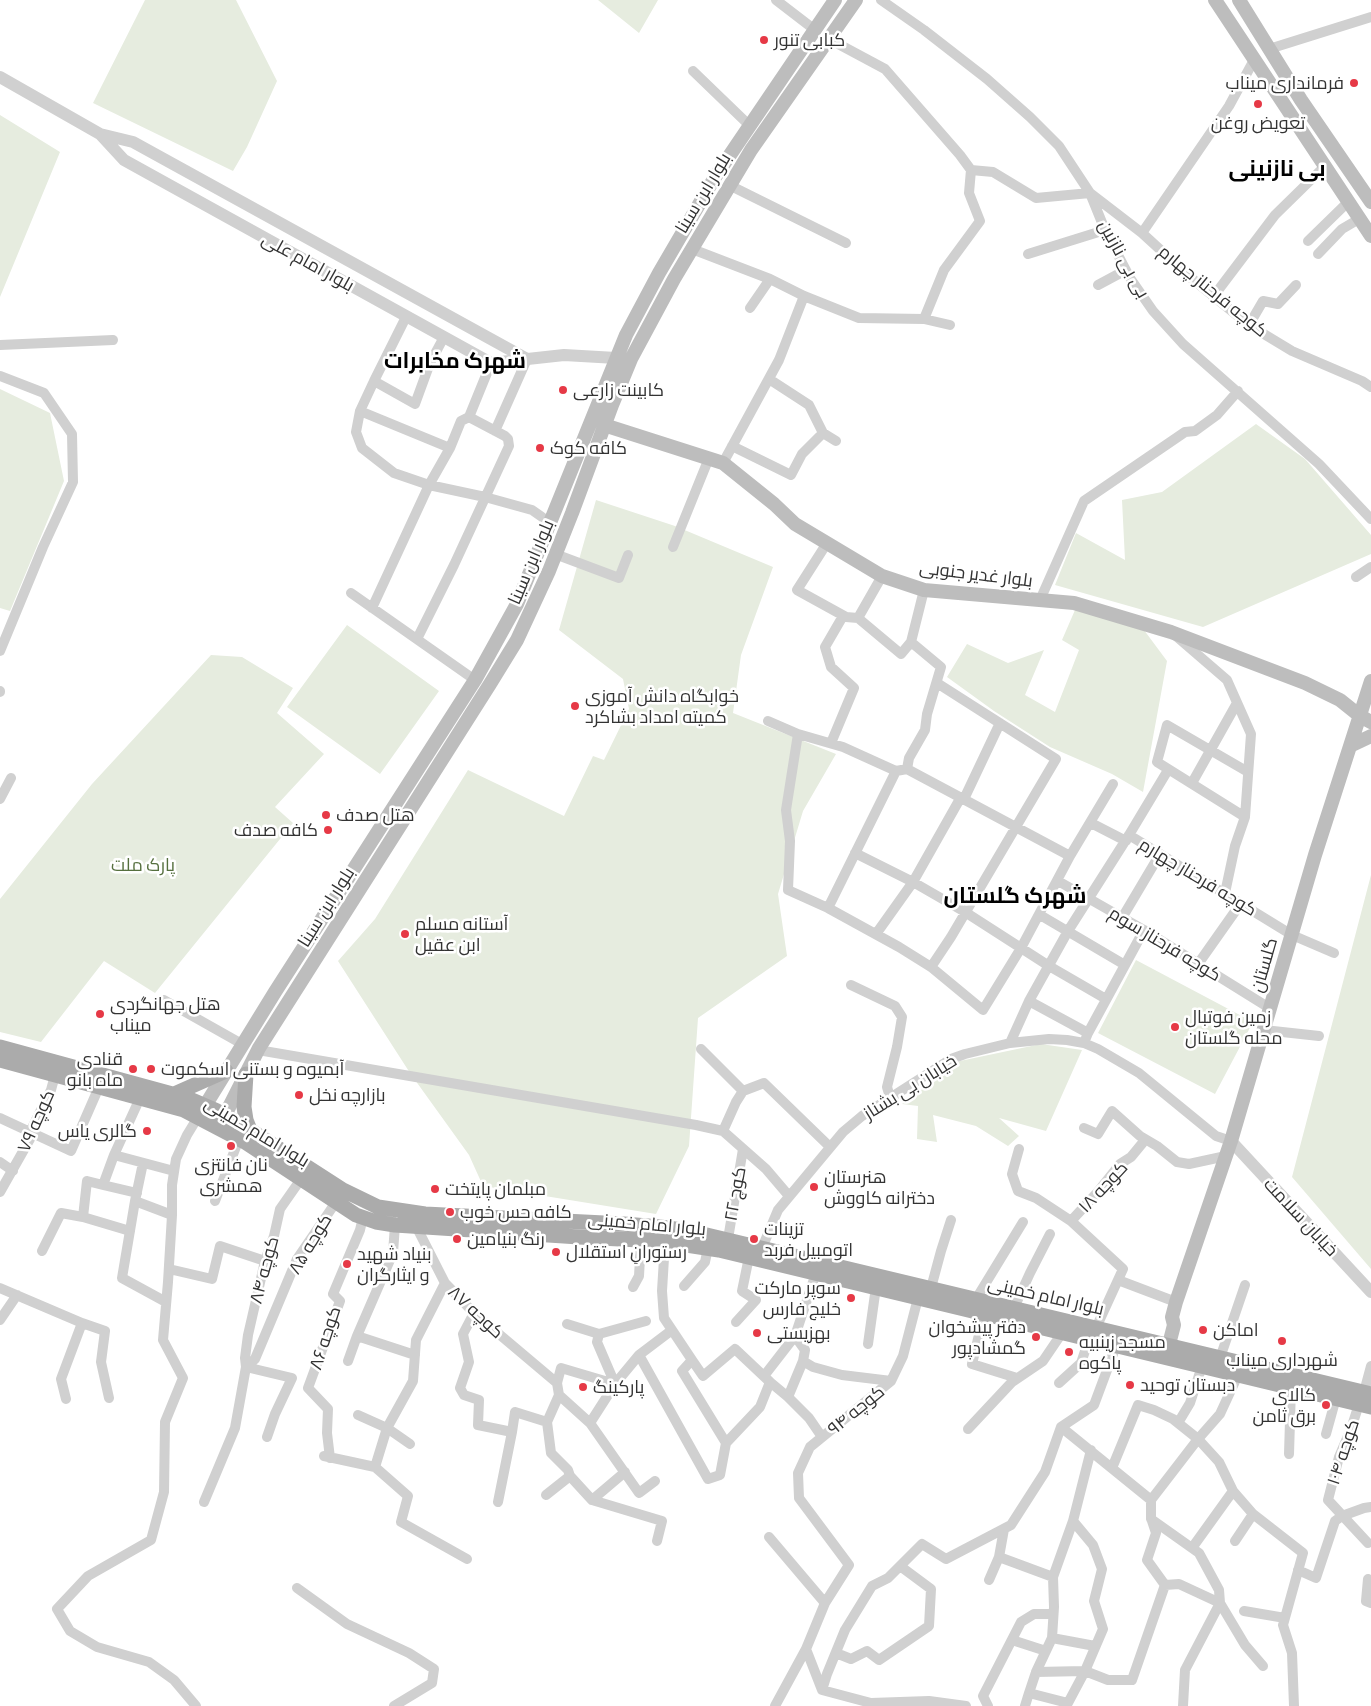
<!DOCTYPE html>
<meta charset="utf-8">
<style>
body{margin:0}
canvas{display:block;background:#fff}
</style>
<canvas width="1371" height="1706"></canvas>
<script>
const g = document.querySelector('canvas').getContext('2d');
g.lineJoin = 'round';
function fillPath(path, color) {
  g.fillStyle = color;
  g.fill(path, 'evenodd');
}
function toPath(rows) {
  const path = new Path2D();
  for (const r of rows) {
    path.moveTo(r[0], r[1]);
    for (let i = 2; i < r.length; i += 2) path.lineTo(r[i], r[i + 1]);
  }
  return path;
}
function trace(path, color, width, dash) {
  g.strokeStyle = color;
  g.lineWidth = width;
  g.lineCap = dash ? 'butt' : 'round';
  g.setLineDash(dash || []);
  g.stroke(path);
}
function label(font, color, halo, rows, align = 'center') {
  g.font = font + ' Commissioner,Cairo,sans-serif';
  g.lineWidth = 5;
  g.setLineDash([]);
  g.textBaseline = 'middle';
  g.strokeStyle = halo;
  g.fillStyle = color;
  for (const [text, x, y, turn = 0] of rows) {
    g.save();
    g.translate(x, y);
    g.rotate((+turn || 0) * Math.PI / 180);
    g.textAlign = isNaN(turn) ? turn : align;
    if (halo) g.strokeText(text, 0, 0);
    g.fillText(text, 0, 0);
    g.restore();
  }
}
fillPath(toPath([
 [145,0,236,0,277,81,247,147,233,171,93,103],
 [598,0,658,0,639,33],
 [0,115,60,152,0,297],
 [0,389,50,413,64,481,10,611,0,608],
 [1256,424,1305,459,1371,535,1371,554,1203,627,1055,585,1076,533,1125,560,1122,500,1162,492],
 [596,500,675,526,773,567,741,655,733,713,836,754,803,811,778,894,787,956,698,1018,689,1146,656,1214,483,1186,469,1155,410,1073,338,961,375,919,468,770,564,816,593,756,604,760,629,709,623,679,559,630],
 [1075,610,1144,630,1167,661,1143,792,1112,774,1050,747,994,711,947,677,967,644,1008,663,1044,650,1025,695,1055,712,1079,650,1062,640],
 [347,625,439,691,380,774,287,707],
 [211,655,242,657,293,688,277,713,324,754,275,807,293,823,155,993,104,961,41,1042,0,1032,0,899,92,784],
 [1371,875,1371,1269,1292,1177],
 [1136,960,1253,1022,1215,1094,1098,1033],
 [1041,1044,1082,1050,1046,1131,999,1118,1019,1136,1008,1146,976,1126,933,1115,937,1142,917,1139,918,1106,902,1104,960,1061]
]), '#e6ecdf');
trace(toPath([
 [776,0,815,30],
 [881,0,924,30,987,79,1030,117,1059,146,1090,193,1105,230,1130,278,1153,311,1183,344,1319,464,1371,519],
 [829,39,885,69,960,155,971,170,993,172,1036,198,1090,193,1142,233,1190,277,1249,325,1292,351,1362,381,1371,387],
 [1269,49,1371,17],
 [693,71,750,126],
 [729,185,846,243],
 [1142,233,1229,106,1254,60],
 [1308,241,1348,202],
 [692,249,770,279,804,296,859,318,924,319,950,325],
 [1028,254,1105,230],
 [1318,254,1342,229,1359,219],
 [1098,285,1126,270],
 [1213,297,1275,215,1324,167],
 [750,308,770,279],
 [406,317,374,381,360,411,356,432,362,448,394,473,429,485,485,497,532,510,542,517,549,526],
 [924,319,944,270,980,221,969,193,971,170],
 [1249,325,1263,301,1278,304,1296,285],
 [0,345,113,340],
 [0,376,44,393,72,434,73,482,43,547,0,651],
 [769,379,809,405,823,433,836,441],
 [374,381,415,404,430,363,444,337],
 [360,411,450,448],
 [495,431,527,359],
 [732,446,791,475,802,454,823,433],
 [723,463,779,360,804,296],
 [827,543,797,590,846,617,858,618],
 [673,547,709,458],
 [555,554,619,578,628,555],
 [882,576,858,618,901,654,911,642],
 [1356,577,1371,567],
 [351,593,475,680],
 [1040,600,1084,501,1185,432,1195,431,1217,415,1238,391],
 [372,608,429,485,450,448,461,421,469,417,491,363],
 [1176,636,1227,680,1251,734,1245,817,1235,846,1225,893],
 [417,639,454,565,509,446,508,439,505,436,469,417],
 [0,692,0,691],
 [768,721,798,734,843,747,896,771,907,769,1070,856],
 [798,734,786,810,790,841,788,890,828,908,899,947,931,967,983,1010,1021,948,1070,856,1113,784],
 [831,743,854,688,831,667,825,647,843,616],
 [907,769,909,758,925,730,927,714,941,667,911,642,924,590],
 [1192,783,1237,703],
 [0,799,11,778],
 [964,799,1000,723],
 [1245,817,1157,762,1167,725,1248,772],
 [1091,823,1126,841],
 [1129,835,1292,935,1334,953],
 [855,853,913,882,965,912,1049,966,1106,999],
 [1058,881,1144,930,1271,1009],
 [828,908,896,771],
 [1040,915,1125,965],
 [1122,918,1160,854],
 [876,934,913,882,961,797],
 [1198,964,1241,903],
 [931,967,951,937,1056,759,937,683],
 [851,985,895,1006,902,1017,897,1047,887,1087,890,1097],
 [164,1000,242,1044],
 [1029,1001,1088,1033],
 [1264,1030,1319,1036],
 [1010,1043,1029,1001,1068,931,1129,835,1168,770],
 [1084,1043,1088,1033,1144,930],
 [701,1049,743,1091,736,1102,723,1131,766,1169,789,1196],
 [258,1050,696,1125,723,1131],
 [743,1091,764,1083,830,1147],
 [0,1118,71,1151,99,1087],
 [1084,1128,1098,1134,1112,1111,1140,1136,1157,1146,1177,1162,1189,1164,1226,1156],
 [1019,1149,1012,1174,1018,1191,1036,1198,1071,1221],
 [114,1155,174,1171],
 [0,1162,13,1171],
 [143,1163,135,1201,172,1215],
 [0,1192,30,1139,32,1128,51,1090,55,1075],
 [137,1193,103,1185,114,1155,140,1098],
 [135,1201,122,1278,166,1302],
 [215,1201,239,1139],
 [83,1217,87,1181,103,1185],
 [416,1226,445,1283,474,1313,557,1383],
 [728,1239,743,1149],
 [665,1242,662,1291,664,1318,692,1360],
 [762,1248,778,1210,843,1132,862,1116,951,1059,965,1054,1010,1043,1049,1039,1067,1040,1084,1043,1098,1049,1139,1073,1216,1136,1231,1141],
 [42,1251,61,1213,83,1217,130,1231],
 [169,1269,212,1279,220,1246,265,1261],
 [1118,1280,1176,1302],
 [684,1286,705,1262,708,1248],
 [633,1287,639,1276,641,1240],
 [0,1288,82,1323,105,1331,101,1362,109,1398],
 [931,1288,941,1251,951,1220],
 [976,1299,1023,1222],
 [1014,1308,1030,1273,1050,1234],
 [474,1313,463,1334,469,1362,460,1388,464,1395,479,1400,478,1425,512,1432],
 [984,1314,972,1364,1017,1378],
 [0,1320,17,1295],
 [736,1322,756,1300,742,1291,749,1257],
 [567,1324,599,1334],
 [1096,1328,1123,1269,1071,1221,1096,1194,1120,1164,1131,1157,1145,1140],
 [672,1330,639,1355,708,1479,720,1475,726,1443,760,1407,770,1382,788,1397,803,1361,805,1350,795,1336,816,1273],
 [357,1336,415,1355],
 [868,1344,876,1287],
 [1220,1358,1245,1285],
 [348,1361,357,1336,393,1253,395,1225],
 [803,1361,813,1367,842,1375,891,1381],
 [246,1367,255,1359,297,1259,336,1202],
 [246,1367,292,1378,275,1414,267,1437],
 [1238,1375,1220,1414,1198,1439,1219,1462,1233,1491,1253,1514,1303,1553,1283,1625,1292,1653,1294,1706],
 [764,1376,795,1336],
 [1059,1383,1081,1363,1089,1339],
 [1364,1392,1371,1366],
 [559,1395,590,1423,615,1384,597,1342,599,1334,646,1321],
 [788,1397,809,1418,822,1437],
 [66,1399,61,1379,82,1323],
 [1359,1404,1351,1429,1339,1457,1328,1500,1368,1543],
 [358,1415,387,1428,375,1467,408,1496,401,1522,467,1559],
 [590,1423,639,1493,655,1481],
 [1178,1423,1190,1403,1202,1366],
 [1061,1427,1151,1500],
 [1061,1427,1094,1405,1116,1346],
 [968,1429,1012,1382,1043,1361,1062,1333],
 [1326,1434,1336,1398],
 [726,1443,682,1371,692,1360,703,1376,735,1349,770,1382],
 [410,1444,387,1428,413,1381,416,1340,445,1283],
 [1289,1454,1291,1388],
 [324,1456,375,1467],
 [330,1458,327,1433,328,1409,308,1388,340,1301,333,1294,360,1230,363,1217],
 [1112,1468,1138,1405,1154,1410,1173,1419,1198,1439,1151,1500,1151,1518,1156,1533,1147,1560,1165,1585,1179,1584,1220,1603,1185,1670,1183,1706],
 [625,1472,592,1500,570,1476,568,1470,551,1453,547,1422,559,1395,557,1383,561,1368,615,1384,639,1355],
 [546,1495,570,1476],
 [592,1500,662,1521,657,1541],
 [204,1502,235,1428,246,1367,245,1358,248,1335,265,1261,274,1236,280,1209,301,1179],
 [498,1502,512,1432,515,1412,547,1422],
 [1151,1519,1199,1553,1219,1590,1220,1603,1245,1645,1263,1666],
 [1073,1521,1053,1577,1054,1607,1052,1638,1036,1672,1085,1671,1108,1680,1132,1680,1165,1585],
 [769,1537,825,1603],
 [1235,1541,1253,1514],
 [1192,1548,1233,1491],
 [999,1557,1053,1577],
 [1298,1570,1316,1578,1335,1521,1342,1516,1364,1508,1371,1507],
 [1368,1579,1366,1601,1371,1603],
 [989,1580,999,1557,1004,1529],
 [297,1588,347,1624,409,1653,434,1669,432,1683,394,1706],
 [1244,1611,1285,1618],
 [1052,1638,1095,1646],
 [1012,1640,1046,1651],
 [806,1649,822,1690],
 [836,1653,851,1659,867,1651,879,1660,929,1626,931,1589,900,1566],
 [1036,1672,1029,1693,1068,1703,1085,1671,1103,1629,1094,1601,1102,1569,1093,1545,1073,1521,1091,1450],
 [196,1706,174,1680,149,1662,97,1647,70,1631,57,1609,88,1576,151,1540,164,1492,165,1422,183,1378,163,1340,168,1282,172,1215,172,1185,176,1159,187,1135,198,1117],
 [775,1706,806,1649,825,1603,849,1565,799,1498,798,1473,810,1447,891,1381,903,1356,918,1298],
 [966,1706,929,1701,871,1703,822,1690,827,1674,845,1630,872,1586,888,1578,922,1544,946,1559,1011,1525,1045,1472,1061,1427],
 [988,1706,983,1696,1021,1622,1034,1614,1053,1614],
 [1025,1706,1029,1693]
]), '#d0d0d0', 10);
trace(toPath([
 [0,77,100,134,124,160,491,363,564,355,616,358],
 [100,134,133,142,527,359],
 [1231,1141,1371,1292]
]), '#d0d0d0', 12);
trace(toPath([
 [1215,0,1371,236],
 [1239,0,1301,100,1371,202],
 [604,425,723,463,774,504,795,524,882,576,924,590,1074,603,1171,632,1305,683,1340,700,1360,716,1371,722],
 [1350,746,1371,736],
 [200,1114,275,992,475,680,517,604,626,335,659,273,715,177,835,0],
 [220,1125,259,1048,490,684,517,640,549,571,572,513,612,405,631,359,674,279,751,150,856,0],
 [1166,1356,1174,1325,1172,1317,1176,1302,1231,1141,1315,855,1371,681]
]), '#bdbdbd', 14);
trace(toPath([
 [0,1047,187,1098,217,1111,250,1130,343,1190,378,1207,425,1214,624,1224,660,1227,690,1231,1371,1394],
 [0,1060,184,1110,245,1142,356,1215,376,1222,395,1225,579,1237,660,1241,719,1250,1371,1407],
 [246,1074,244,1107,246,1120,250,1130],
 [174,1094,226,1071]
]), '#ababab', 15);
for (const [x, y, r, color] of [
 [764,40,5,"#e63946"],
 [1354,83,5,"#e63946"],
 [1258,104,5,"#e63946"],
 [563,390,5,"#e63946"],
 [540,448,5,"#e63946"],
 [575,706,5,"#e63946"],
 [326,815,5,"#e63946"],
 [328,830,5,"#e63946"],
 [405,934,5,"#e63946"],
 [100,1014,5,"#e63946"],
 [1175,1027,5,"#e63946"],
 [133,1069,5,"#e63946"],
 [151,1069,5,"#e63946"],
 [299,1095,5,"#e63946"],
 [147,1131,5,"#e63946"],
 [231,1146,5,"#e63946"],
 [814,1187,5,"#e63946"],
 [435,1189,5,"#e63946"],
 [450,1212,5,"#e63946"],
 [457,1239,5,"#e63946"],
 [754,1239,5,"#e63946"],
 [556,1252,5,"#e63946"],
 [347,1264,5,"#e63946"],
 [851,1298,5,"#e63946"],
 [1203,1330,5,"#e63946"],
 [757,1333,5,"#e63946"],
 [1036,1337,5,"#e63946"],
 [1282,1341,5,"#e63946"],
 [1069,1352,5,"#e63946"],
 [1130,1385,5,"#e63946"],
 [583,1387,5,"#e63946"],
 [1326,1405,5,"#e63946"]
]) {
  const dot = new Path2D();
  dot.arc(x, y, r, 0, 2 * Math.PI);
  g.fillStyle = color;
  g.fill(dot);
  trace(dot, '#fff', 2);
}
label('18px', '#333', '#fff', [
 ["کبابی تنور",774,40],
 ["فرمانداری میناب",1344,83,"right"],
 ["تعویض روغن",1258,123,"center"],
 ["کابینت زارعی",573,390],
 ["کافه کوک",550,448],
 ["خوابگاه دانش آموزی",585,696],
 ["کمیته امداد بشاکرد",585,717],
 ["هتل صدف",336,815],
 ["کافه صدف",318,830,"right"],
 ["آستانه مسلم",415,924],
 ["ابن عقیل",415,945],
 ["هتل جهانگردی",110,1004],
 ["میناب",110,1025],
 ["زمین فوتبال",1185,1017],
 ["محله گلستان",1185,1038],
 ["قنادی",123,1059,"right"],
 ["ماه بانو",123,1080,"right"],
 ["آبمیوه و بستنی اسکموت",161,1069],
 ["بازارچه نخل",309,1095],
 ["گالری یاس",137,1131,"right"],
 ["نان فانتزی",231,1165,"center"],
 ["همشری",231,1186,"center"],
 ["هنرستان",824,1177],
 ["دخترانه کاووش",824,1198],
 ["مبلمان پایتخت",445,1189],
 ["کافه حس خوب",460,1212],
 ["تزینات",764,1229],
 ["اتومبیل فربد",764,1250],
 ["رنگ بنیامین",467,1239],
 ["رستورانِ استقلال",566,1252],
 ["بنیاد شهید",357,1254],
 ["و ایثارگران",357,1275],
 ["سوپر مارکت",841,1288,"right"],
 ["خلیج فارس",841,1309,"right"],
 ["دفتر پیشخوان",1026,1327,"right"],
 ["گمشادپور",1026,1348,"right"],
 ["اماکن",1213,1330],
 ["بهزیستی",767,1333],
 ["مسجد زینبیه",1079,1342],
 ["پاکوه",1079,1363],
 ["شهرداری میناب",1282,1360,"center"],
 ["دبستان توحید",1140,1385],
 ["پارکینگ",593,1387],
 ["کالای",1316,1395,"right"],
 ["برق ثامن",1316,1416,"right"]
], 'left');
label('18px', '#333', '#fff', [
 ["بلوار ابن سینا",703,193,-59],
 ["بی بی نازنین",1124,259,61],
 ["بلوار امام علی",308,262,29],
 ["کوچه فرحناز چهارم",1213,291,39],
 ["بلوار ابن سینا",531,562,-67],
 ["بلوار غدیر جنوبی",976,574,7],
 ["کوچه فرحناز چهارم",1198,877,31],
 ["بلوار ابن سینا",326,907,-58],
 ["کوچه فرحناز سوم",1165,944,31],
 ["گلستان",1264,965,-74],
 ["خیابان بی بشناز",910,1087,-32],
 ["کوچه ۷۹",36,1121,-66],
 ["بلوار امام خمینی",257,1132,31],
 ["کوچه ۱۸",1103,1187,-47],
 ["کوچ ۲۲",735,1194,-80],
 ["خیابان سلامت",1301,1217,47],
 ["بلوار امام خمینی",647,1224,5],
 ["کوچه ۸۵",310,1244,-59],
 ["کوچه ۸۴",264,1270,-75],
 ["بلوار امام خمینی",1046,1296,13],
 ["کوچه ۸۷",476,1312,43],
 ["کوچه ۸۶",325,1338,-72],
 ["کوچه ۹۴",856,1410,-39],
 ["کوچه ۱۰۴",1343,1452,-72]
]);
label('18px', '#56703f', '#fff', [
 ["پارک ملت",143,865]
]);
label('bold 22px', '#000', '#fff', [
 ["بی نازنینی",1277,169],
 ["شهرک مخابرات",455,361],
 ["شهرک گلستان",1015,896]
]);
</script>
